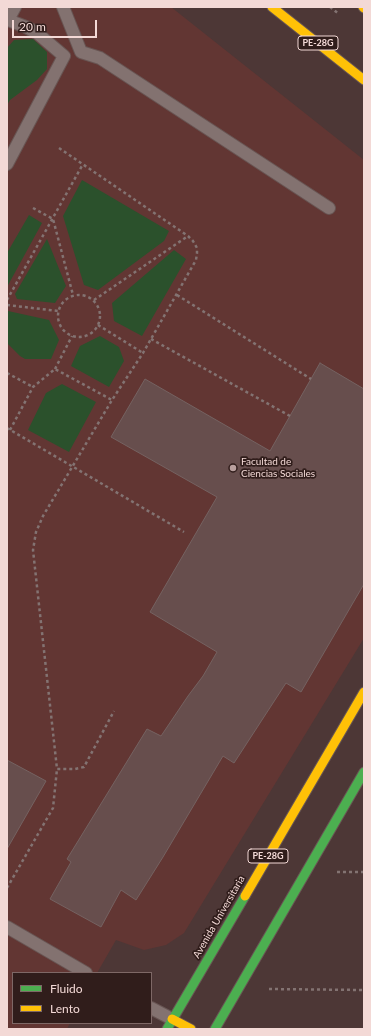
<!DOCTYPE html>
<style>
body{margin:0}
#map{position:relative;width:371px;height:1036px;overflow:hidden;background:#4d3736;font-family:Lato,sans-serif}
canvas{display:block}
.frame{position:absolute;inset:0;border:8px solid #f3d9d6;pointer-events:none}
.legend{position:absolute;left:12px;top:972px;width:140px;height:52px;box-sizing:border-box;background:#301d1b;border:1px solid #7e6866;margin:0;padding:5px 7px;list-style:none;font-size:12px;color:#f3d9d6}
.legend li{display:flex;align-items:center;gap:8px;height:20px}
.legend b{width:20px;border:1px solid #7e6866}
.scale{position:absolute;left:12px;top:20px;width:85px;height:18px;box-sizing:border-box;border:2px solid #f3d9d6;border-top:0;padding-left:5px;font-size:12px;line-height:14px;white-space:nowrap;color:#f3d9d6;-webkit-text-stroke:3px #301d1b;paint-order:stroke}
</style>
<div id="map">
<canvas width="371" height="1036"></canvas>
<div class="frame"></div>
<ul class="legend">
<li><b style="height:5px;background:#4caf50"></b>Fluido</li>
<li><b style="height:5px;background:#ffc107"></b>Lento</li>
</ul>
<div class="scale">20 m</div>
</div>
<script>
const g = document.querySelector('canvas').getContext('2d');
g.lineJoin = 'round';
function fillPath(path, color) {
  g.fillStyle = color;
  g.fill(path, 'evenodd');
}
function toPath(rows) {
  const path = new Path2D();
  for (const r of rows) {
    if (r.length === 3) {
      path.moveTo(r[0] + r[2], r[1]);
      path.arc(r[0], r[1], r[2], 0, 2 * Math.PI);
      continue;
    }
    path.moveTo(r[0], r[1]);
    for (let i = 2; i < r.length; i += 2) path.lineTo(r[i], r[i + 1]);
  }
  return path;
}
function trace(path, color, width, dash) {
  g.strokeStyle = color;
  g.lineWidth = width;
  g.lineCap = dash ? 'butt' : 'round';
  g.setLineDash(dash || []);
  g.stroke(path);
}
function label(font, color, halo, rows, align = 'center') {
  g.font = font + ' Lato,sans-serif';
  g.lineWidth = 3.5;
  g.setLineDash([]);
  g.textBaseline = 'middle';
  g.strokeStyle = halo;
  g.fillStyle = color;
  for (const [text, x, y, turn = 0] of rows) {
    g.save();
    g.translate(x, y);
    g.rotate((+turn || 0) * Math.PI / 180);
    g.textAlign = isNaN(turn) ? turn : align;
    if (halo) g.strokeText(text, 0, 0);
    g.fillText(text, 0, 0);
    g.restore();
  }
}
fillPath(toPath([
 [7,7,171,7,364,160,364,638,184,933,166,945,144,950,116,940,97,973,13,973,13,1023,70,1023,67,1029,7,1029]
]), '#623633');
fillPath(toPath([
 [33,39,47,52,47,69,37,80,10,100,7,105,7,48,14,40],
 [82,180,169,231,164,241,98,290,84,285,63,216],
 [29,215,42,223,7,287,7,253],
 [47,239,66,286,55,303,17,299,15,294],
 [174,250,186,259,142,336,114,321,112,303],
 [8,311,49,320,59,340,51,359,25,359,20,356,7,343],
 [100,336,119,347,124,361,109,387,71,366,80,346],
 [62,384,96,402,69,452,28,430,46,393]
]), '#2b512c');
const building = toPath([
 [320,363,364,389,364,584,301,692,286,683,234,763,223,756,163,857,136,900,121,890,101,927,50,899,71,862,67,859,147,729,161,736,188,696,203,676,217,652,150,612,217,497,111,437,145,379,270,451,320,363],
 [7,760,46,781,7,849,7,760]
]);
fillPath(building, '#674e4d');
trace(building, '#756261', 1);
const lane = toPath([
 [63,7,81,52,100,58,329,208],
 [7,164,64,56,37,33,26,27,8,20,15,7],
 [7,927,86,973],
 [151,1008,172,1019]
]);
const fast = toPath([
 [167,1029,245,896],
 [215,1029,364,772]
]);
const slow = toPath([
 [272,7,364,80],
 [363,7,364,8],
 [245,896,364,692],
 [172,1019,191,1029]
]);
trace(lane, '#685553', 14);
trace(fast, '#685553', 11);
trace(slow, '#685553', 11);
trace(toPath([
 [330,7,339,14],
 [59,148,188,236,193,241,197,248,197,253,196,260,143,353,112,400,43,516,36,532,33,550,57,769,75,769,84,767,114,711],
 [33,208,53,219,73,295],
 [79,316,21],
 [177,295,311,379],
 [7,300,83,164],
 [94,300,188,236],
 [7,305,58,311],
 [98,325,143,353],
 [151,339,290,416],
 [55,369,72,336],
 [7,373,33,387],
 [7,428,184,532],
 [10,430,33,387,55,369,112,400],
 [337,872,364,872],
 [7,888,53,808,57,769],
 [269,989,364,990]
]), '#837372', 2.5, [3, 3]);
trace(lane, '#837270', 12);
trace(fast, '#4caf50', 9);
trace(slow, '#ffc107', 9);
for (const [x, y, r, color] of [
 [233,468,4,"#b9a09e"]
]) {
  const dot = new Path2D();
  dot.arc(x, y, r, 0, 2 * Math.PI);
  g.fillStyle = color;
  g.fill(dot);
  trace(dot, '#301d1b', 1.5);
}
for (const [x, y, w] of [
 [318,43,40],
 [268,856,40]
]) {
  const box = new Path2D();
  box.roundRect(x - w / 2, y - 7, w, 14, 3);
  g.fillStyle = '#301d1b';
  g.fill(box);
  trace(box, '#f3d9d6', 1);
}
label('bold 9px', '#f3d9d6', null, [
 ["PE-28G",318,43],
 ["PE-28G",268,856]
]);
label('10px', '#f3d9d6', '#301d1b', [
 ["Facultad de",241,462],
 ["Ciencias Sociales",241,474]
], 'left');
label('10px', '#f3d9d6', '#301d1b', [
 ["Avenida Universitaria",219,917,-60]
]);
</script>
